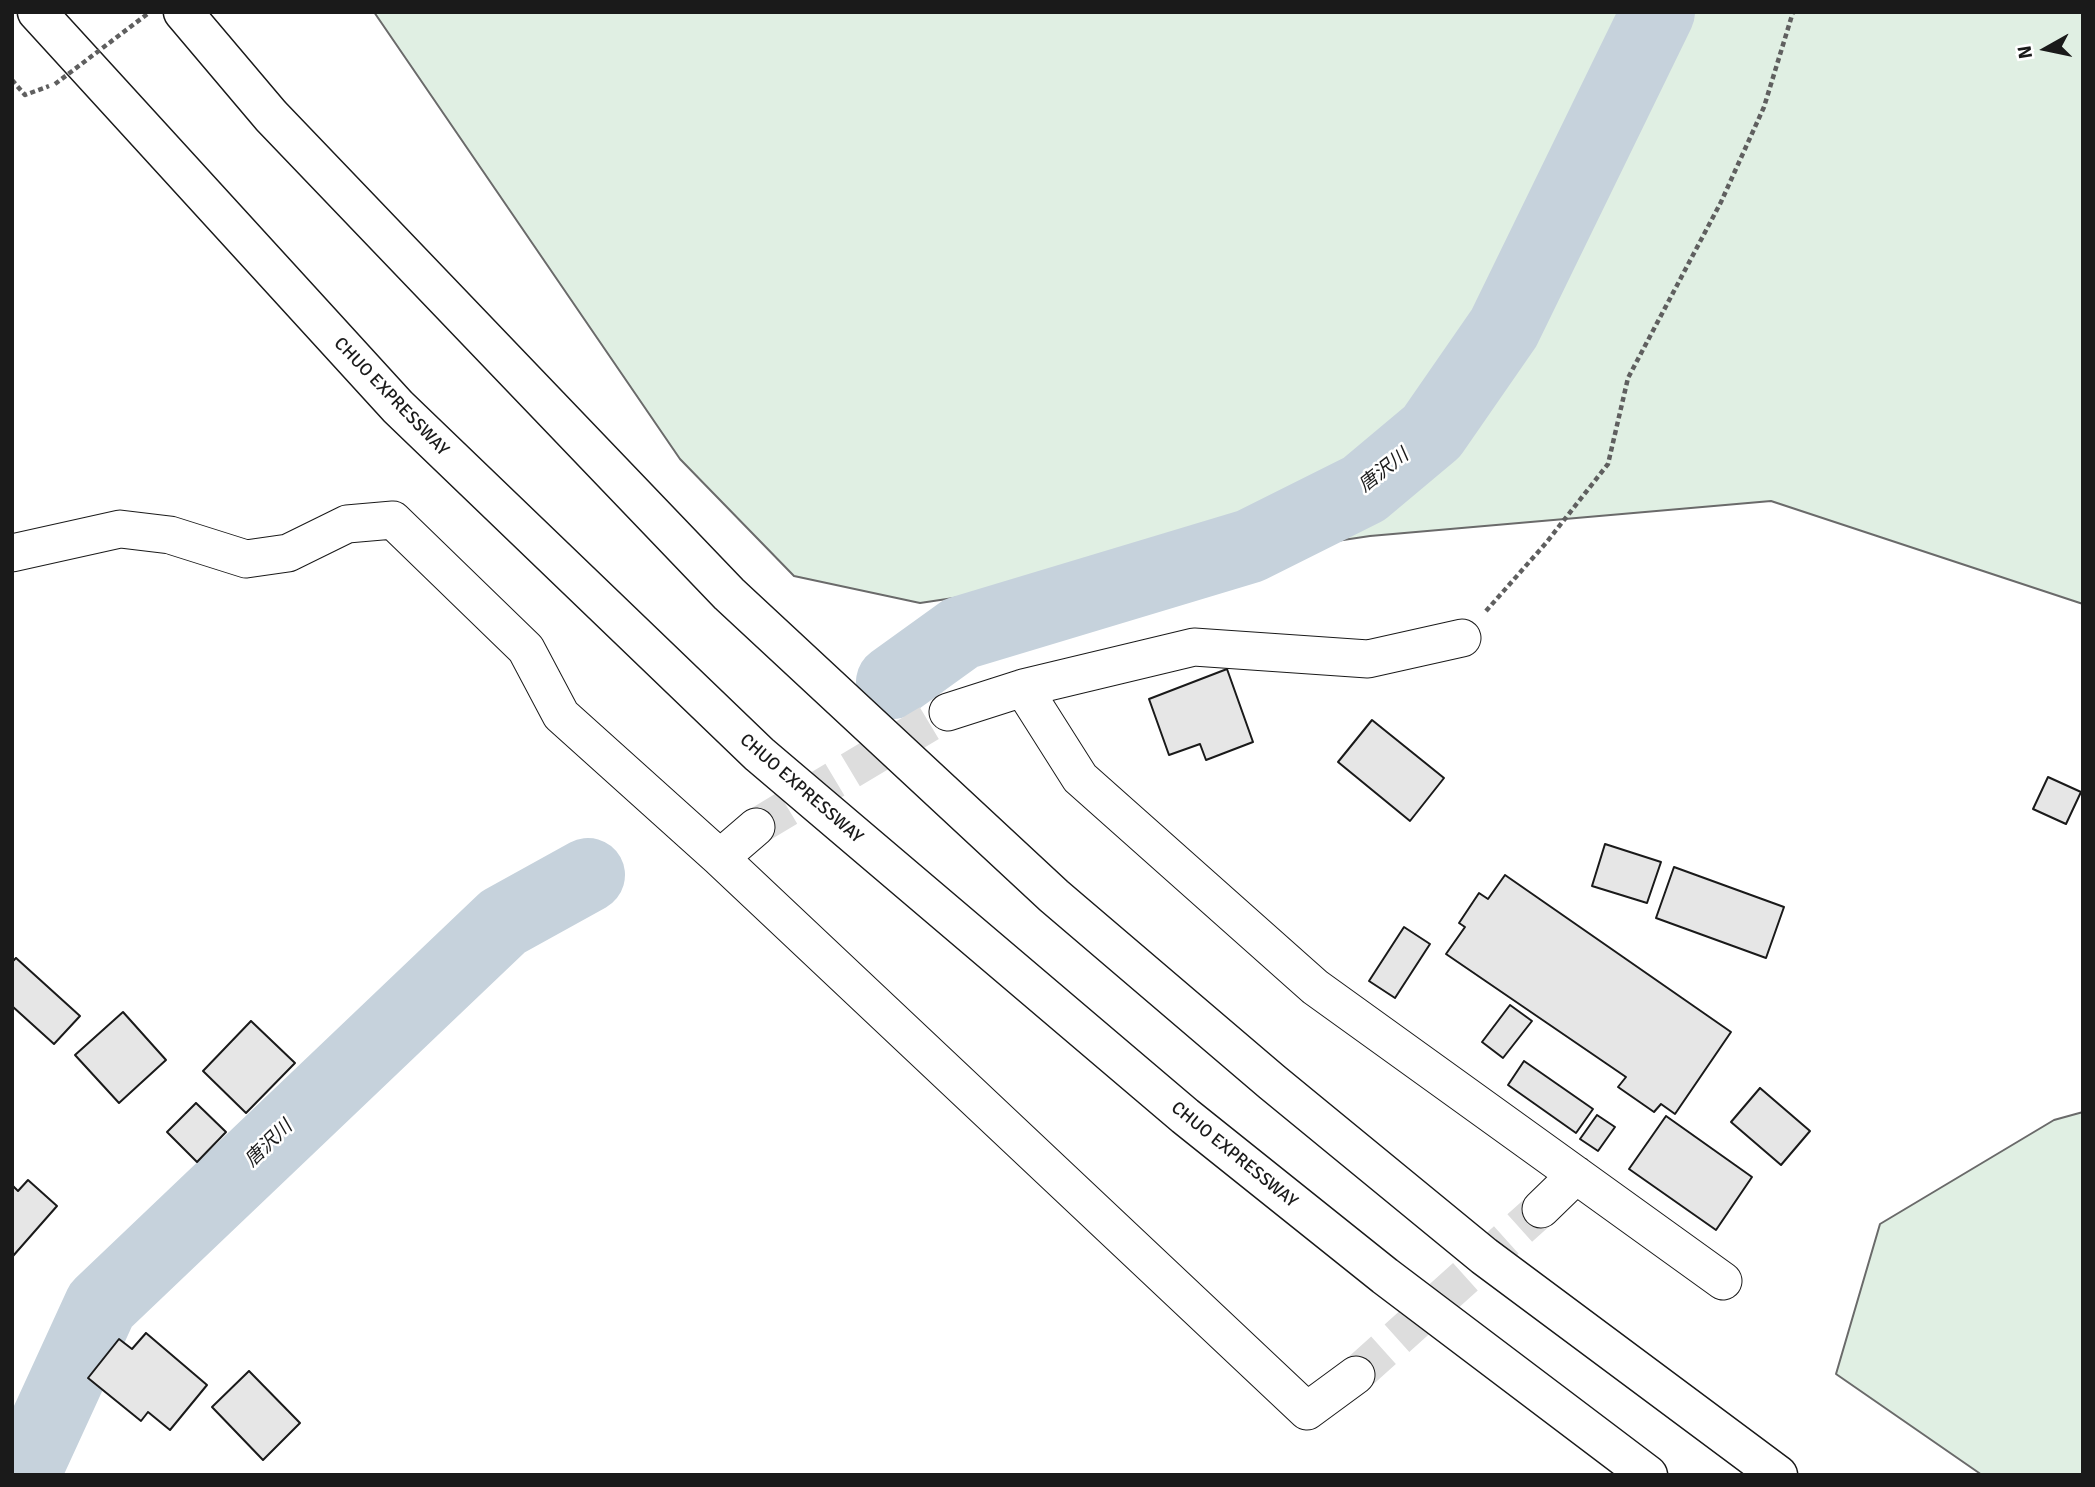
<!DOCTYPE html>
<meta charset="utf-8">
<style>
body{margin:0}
#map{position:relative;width:2095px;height:1487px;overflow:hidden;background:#fff;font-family:Signika,sans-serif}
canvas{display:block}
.frame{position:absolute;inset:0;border:14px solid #1a1a1a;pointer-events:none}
.north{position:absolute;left:2011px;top:14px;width:70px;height:70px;-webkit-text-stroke:5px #fff;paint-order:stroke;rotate:261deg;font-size:19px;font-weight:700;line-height:28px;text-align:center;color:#1a1a1a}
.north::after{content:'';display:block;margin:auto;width:24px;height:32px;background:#1a1a1a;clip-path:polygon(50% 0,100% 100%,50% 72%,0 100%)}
</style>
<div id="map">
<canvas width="2095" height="1487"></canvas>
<div class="frame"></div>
<div class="north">N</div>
</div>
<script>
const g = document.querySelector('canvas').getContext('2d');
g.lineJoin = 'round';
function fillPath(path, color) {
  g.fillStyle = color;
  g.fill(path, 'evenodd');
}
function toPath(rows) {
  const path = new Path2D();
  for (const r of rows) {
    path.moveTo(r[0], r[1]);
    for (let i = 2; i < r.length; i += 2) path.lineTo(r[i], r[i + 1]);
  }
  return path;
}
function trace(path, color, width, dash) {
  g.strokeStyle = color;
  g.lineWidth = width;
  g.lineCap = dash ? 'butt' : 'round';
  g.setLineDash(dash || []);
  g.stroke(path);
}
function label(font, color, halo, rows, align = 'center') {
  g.font = font + ' Signika,"Noto Sans JP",sans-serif';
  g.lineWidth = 5;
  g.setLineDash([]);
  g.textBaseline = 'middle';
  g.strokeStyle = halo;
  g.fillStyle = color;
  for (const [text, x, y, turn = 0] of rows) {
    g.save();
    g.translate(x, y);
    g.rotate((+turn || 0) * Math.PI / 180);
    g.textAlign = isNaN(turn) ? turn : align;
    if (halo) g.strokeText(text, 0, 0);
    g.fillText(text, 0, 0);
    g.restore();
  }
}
const green = toPath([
 [374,12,2083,12,2083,604,1771,501,1370,536,920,603,794,576,680,459,374,12],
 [2083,1112,2083,1475,1982,1475,1836,1374,1880,1224,2054,1120,2083,1112]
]);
fillPath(green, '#e0efe3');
trace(green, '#6a6a6a', 2);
trace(toPath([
 [893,682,961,633,1250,546,1364,489,1432,432,1504,328,1658,12],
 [23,1475,101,1305,503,922,588,875]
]), '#c6d2dc', 74);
const building = toPath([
 [1227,669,1253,742,1206,760,1200,744,1169,755,1149,699,1227,669],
 [1372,720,1444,778,1410,821,1338,762,1372,720],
 [2048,777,2081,792,2066,824,2033,809,2048,777],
 [1605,844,1661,862,1647,903,1592,886,1605,844],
 [1674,867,1784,907,1766,958,1656,918,1674,867],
 [1505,875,1731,1032,1675,1114,1661,1104,1654,1112,1618,1087,1626,1077,1446,954,1465,927,1459,923,1479,893,1488,899,1505,875],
 [1404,927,1430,944,1395,998,1369,981,1404,927],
 [16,958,80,1016,54,1044,12,1006,12,962,16,958],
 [1510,1005,1532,1021,1503,1058,1482,1042,1510,1005],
 [123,1012,166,1060,119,1103,75,1055,123,1012],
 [251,1021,295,1063,246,1113,203,1071,251,1021],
 [1524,1061,1593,1109,1576,1133,1508,1085,1524,1061],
 [1760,1088,1810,1131,1781,1165,1731,1122,1760,1088],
 [196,1103,226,1132,197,1162,167,1132,196,1103],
 [1597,1115,1615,1127,1598,1151,1580,1139,1597,1115],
 [1666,1116,1752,1177,1716,1230,1629,1169,1666,1116],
 [28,1180,57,1206,13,1256,12,1185,18,1191,28,1180],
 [146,1333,207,1385,170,1430,148,1412,141,1421,88,1378,119,1339,132,1349,146,1333],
 [249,1371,300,1423,263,1460,212,1407,249,1371]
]);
fillPath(building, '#e6e6e6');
trace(building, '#1a1a1a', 2);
trace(toPath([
 [756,827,948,712],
 [1356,1375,1541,1209]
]), '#ddd', 37, [37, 18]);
const street = toPath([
 [12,553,120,529,170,535,246,559,288,553,347,524,393,520,526,649,561,715,720,858,1307,1411,1356,1375],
 [1023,688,1080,778,1315,987,1723,1281],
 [948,712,1023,688,1194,647,1368,659,1462,638],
 [720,858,756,827],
 [1541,1209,1576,1175]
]);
const highway = toPath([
 [37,12,398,407,759,754,1185,1116,1385,1276,1648,1475],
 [183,12,271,116,729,594,1054,896,1272,1082,1484,1256,1778,1475]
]);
trace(street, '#1a1a1a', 39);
trace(highway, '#1a1a1a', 41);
trace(toPath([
 [12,80,25,95,49,86],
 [1486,611,1546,543,1608,464,1628,378,1721,202,1764,107,1793,12]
]), '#5f5f5f', 4.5, [5, 3.5]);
trace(street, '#fff', 37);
trace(highway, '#fff', 38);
trace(toPath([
 [55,84,150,12]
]), '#5f5f5f', 4.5, [5, 3.5]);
label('18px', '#1a1a1a', '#fff', [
 ["CHUO EXPRESSWAY",391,397,46],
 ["CHUO EXPRESSWAY",801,789,41],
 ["CHUO EXPRESSWAY",1234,1155,39]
]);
label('italic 19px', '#1a1a1a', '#fff', [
 ["唐沢川",1384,471,-38],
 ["唐沢川",269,1144,-44]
]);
</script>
